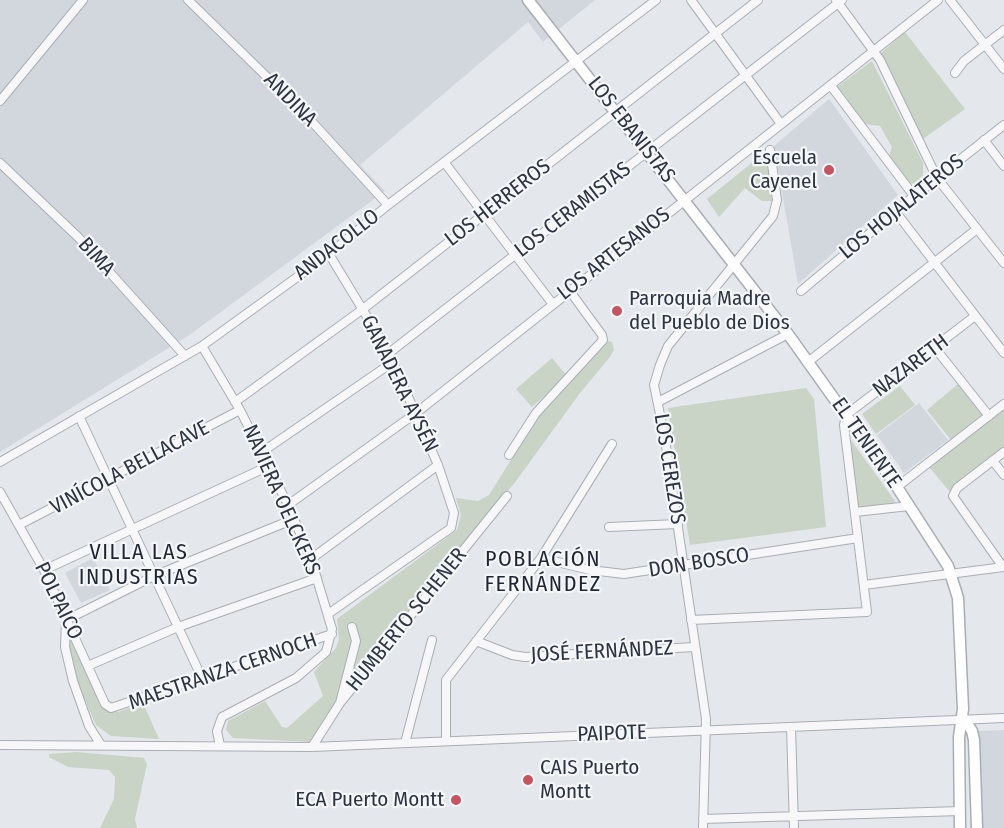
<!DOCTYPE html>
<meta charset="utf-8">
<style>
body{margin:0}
canvas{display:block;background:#e4e7eb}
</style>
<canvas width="1004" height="828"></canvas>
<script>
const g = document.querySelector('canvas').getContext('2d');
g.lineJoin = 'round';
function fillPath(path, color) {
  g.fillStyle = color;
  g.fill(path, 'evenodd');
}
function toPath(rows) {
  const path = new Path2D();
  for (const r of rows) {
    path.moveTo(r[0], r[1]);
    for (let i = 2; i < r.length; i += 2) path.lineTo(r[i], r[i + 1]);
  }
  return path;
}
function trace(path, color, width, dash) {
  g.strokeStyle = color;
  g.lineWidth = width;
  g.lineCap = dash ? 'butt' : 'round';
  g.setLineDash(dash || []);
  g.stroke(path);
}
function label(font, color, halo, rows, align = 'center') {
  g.font = font + ' "Fira Sans Condensed",sans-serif';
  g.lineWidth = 4.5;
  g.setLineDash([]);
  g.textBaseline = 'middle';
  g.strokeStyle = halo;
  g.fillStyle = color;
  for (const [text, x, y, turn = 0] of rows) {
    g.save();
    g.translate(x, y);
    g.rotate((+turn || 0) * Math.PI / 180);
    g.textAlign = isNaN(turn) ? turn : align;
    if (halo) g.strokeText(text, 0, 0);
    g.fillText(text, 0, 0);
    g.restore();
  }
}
fillPath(toPath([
 [0,0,595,0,543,42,528,22,360,165,385,191,188,336,0,452],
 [829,99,898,195,798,284,774,146],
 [919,403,948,440,904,473,877,435],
 [93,558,110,590,81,603,65,573],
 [1004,730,1004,828,983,828,981,755,977,731]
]), '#d2d6dd');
fillPath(toPath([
 [905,32,965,109,923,139,881,53],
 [872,61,923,163,923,175,915,184,909,183,889,156,892,147,880,126,864,124,837,87],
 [764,153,767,154,772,201,762,201,745,188,719,217,707,199],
 [608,341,612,342,614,350,610,357,580,393,516,481,345,692,313,739,311,742,233,738,226,730,228,721,265,701,282,727,287,728,323,696,314,672,336,648,339,639,337,619,457,530,461,515,456,498,478,501,489,495,539,415],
 [552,358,567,376,532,407,516,389],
 [958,384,983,414,951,440,927,410],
 [900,386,915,405,876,434,862,414],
 [806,388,814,399,826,527,690,545,668,408],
 [1004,409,1004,449,950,492,929,467],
 [851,440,895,501,893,504,859,508,856,505],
 [70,628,107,709,118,712,143,703,159,739,111,736,96,725,79,687,68,648,67,632],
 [77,752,144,758,147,764,135,819,137,828,100,828,114,799,115,777,109,770,68,767,49,757,49,754]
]), '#c9d4c6');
const minor = toPath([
 [188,0,304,113,388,205],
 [691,0,781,124],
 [836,0,880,60,937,178,1004,263],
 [950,0,1004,69],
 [955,73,964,61,1004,30],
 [831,86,914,196],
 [0,101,83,0],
 [984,140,1004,166],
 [444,162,552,303],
 [0,163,78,237,185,356],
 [895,211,1004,353],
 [801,291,914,196,1004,125],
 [202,346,240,410,288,505,311,559,332,629,326,652,296,678,222,717,217,731,220,746],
 [935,348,989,416],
 [389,353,842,0],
 [808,362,977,229],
 [235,402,363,309,758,0],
 [658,402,788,334],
 [79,416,202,678],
 [262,452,393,362],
 [509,455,536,413,603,340,602,335,569,290],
 [993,461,1004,475],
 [0,462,202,346,329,254,388,205,656,0],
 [897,487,1004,404],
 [0,492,44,570,105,704,111,708,332,634],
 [288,505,416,413,938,0],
 [855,512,909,506],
 [19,525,240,410],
 [609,527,678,524],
 [541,558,590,570,624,574,858,538],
 [311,559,438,465],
 [1003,567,953,496,957,488,1004,452],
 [44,570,269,466],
 [864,585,1004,567],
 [328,614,451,528,454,513,438,465,389,353,329,254],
 [691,620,867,612,844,425,846,415,975,316],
 [476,641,512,655,525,657,694,647],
 [90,665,178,627,317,578],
 [340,703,356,641,352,627],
 [791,727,794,828],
 [446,741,446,680,541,558,612,444],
 [405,743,432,640],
 [0,745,312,747,1004,718],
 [101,745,89,726,73,681,65,647,66,620,154,576,294,519],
 [312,747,340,703,507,496],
 [703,819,960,811],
 [703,828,706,719,665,439,654,385,660,365,668,346,773,216,777,200,770,150]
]);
const secondary = toPath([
 [528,0,788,334,897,487,948,566,958,598,963,709,959,737,960,828],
 [964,719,972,731,974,740,977,828]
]);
trace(minor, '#a9aeb5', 10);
trace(secondary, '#a9aeb5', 13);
trace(minor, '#f7f7f9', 8);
trace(secondary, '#fff', 10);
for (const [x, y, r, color] of [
 [829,170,6,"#c55463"],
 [617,311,6,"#c55463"],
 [528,780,6,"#c55463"],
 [456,800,6,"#c55463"]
]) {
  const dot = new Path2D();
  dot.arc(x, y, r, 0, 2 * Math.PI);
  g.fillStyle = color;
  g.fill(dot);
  trace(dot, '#f4f6f8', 2);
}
label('21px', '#2d3442', '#f4f6f8', [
 ["ANDINA",290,100,46],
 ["LOS EBANISTAS",631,130,52],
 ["LOS HERREROS",498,203,-38],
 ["LOS HOJALATEROS",902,207,-39],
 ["LOS CERAMISTAS",573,210,-38],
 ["ANDACOLLO",337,245,-38],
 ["LOS ARTESANOS",614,254,-38],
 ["BIMA",96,257,48],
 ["NAZARETH",911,366,-37],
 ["GANADERA AYSÉN",399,384,64],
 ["EL TENIENTE",866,443,55],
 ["VINÍCOLA BELLACAVE",130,468,-28],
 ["LOS CEREZOS",669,469,81],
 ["NAVIERA OELCKERS",281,500,66],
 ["DON BOSCO",699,563,-9],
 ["POLPAICO",58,601,64],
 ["HUMBERTO SCHENER",407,620,-51],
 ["JOSÉ FERNÁNDEZ",602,652,-3],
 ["MAESTRANZA CERNOCH",223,672,-19],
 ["PAIPOTE",612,734,-2]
]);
label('21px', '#2d3442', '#f4f6f8', [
 ["Escuela",817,158],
 ["Cayenel",817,182],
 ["Parroquia Madre",629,299,"left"],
 ["del Pueblo de Dios",629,323,"left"],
 ["CAIS Puerto",540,768,"left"],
 ["Montt",540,792,"left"],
 ["ECA Puerto Montt",444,800]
], 'right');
g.letterSpacing = '1.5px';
label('22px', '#1f2533', '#f4f6f8', [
 ["VILLA LAS",139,553],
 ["INDUSTRIAS",139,578],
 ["POBLACIÓN",543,560],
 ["FERNÁNDEZ",543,585]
]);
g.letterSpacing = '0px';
</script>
